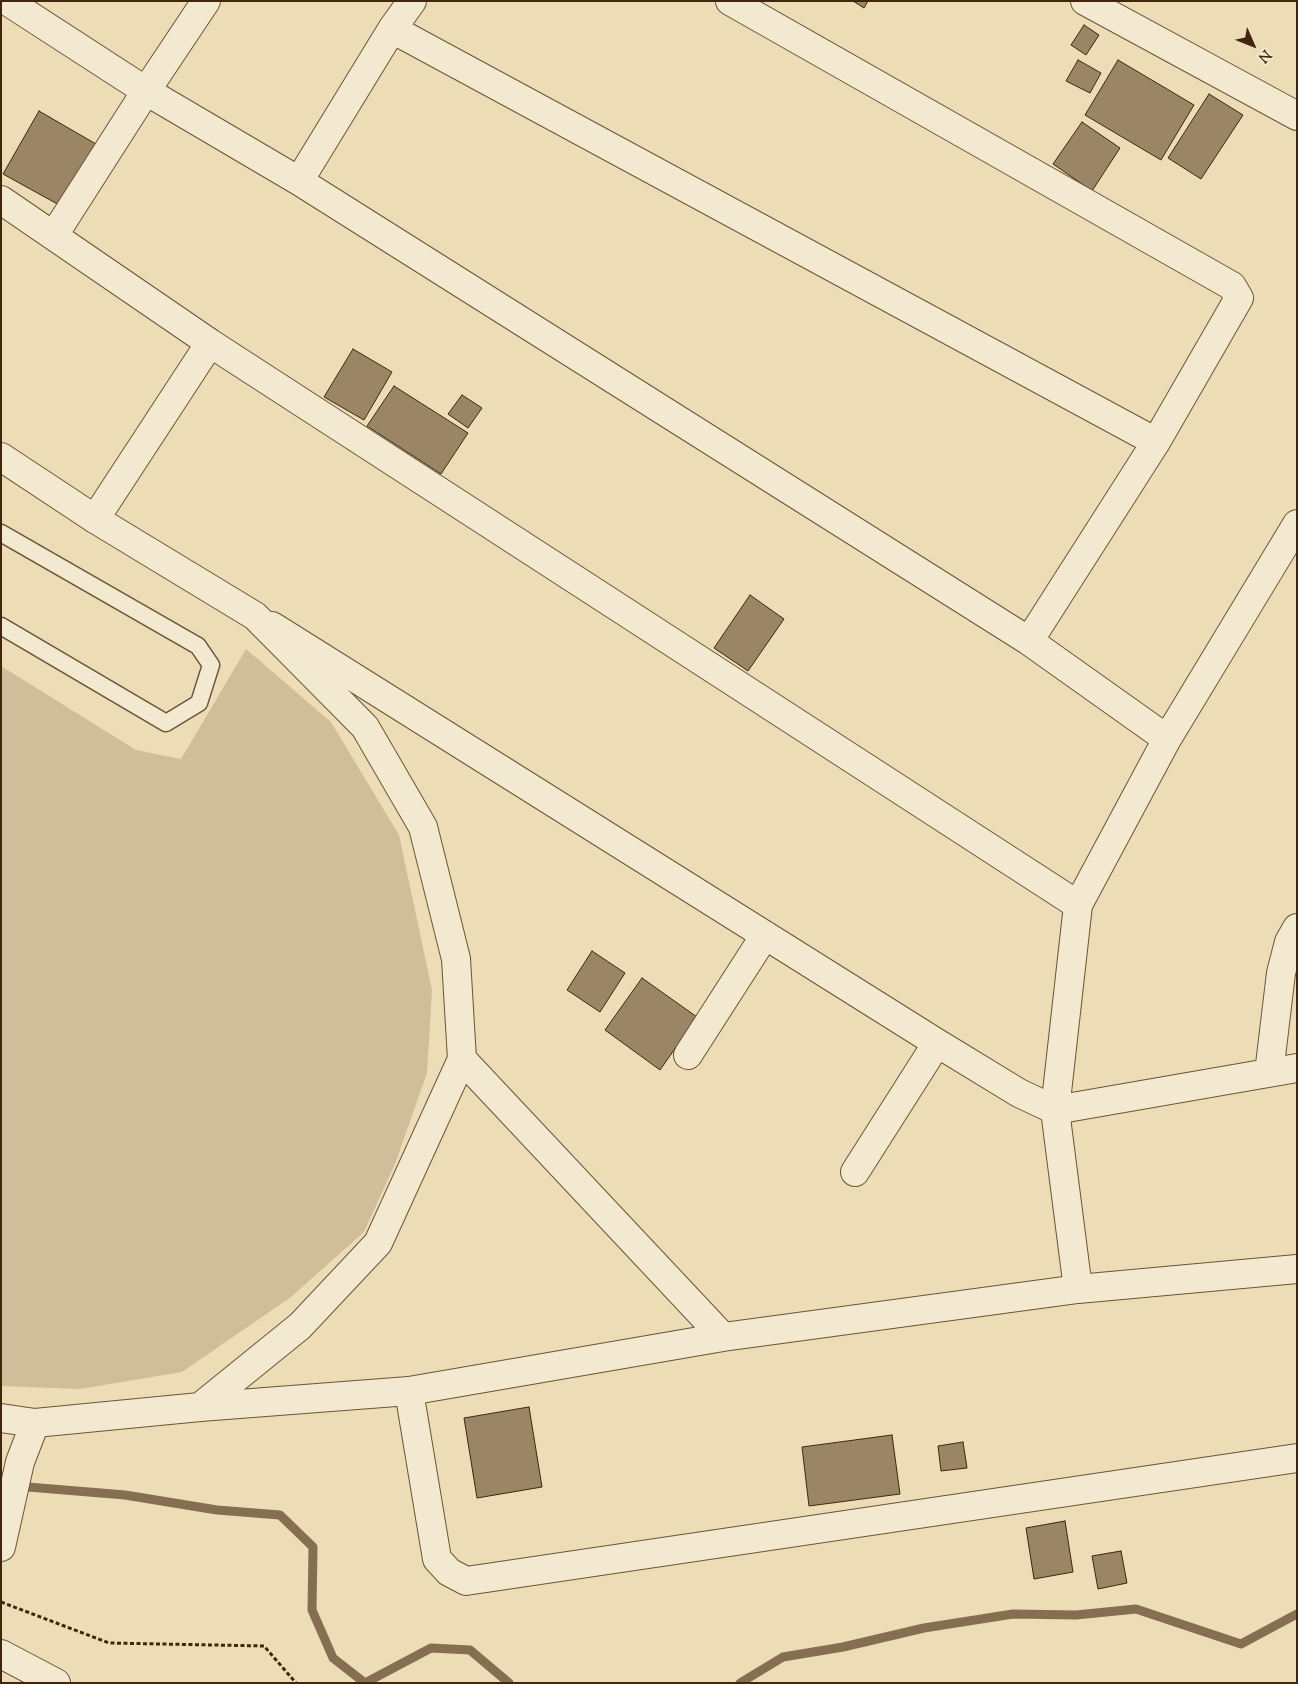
<!DOCTYPE html>
<style>
body{margin:0}
#map{position:relative;width:1298px;height:1684px;overflow:hidden;background:#ecddb6;font-family:"Sorts Mill Goudy",serif}
canvas{display:block}
.frame{position:absolute;inset:0;border:2px solid #41260d;pointer-events:none}
.north{position:absolute;left:1228px;top:20px;width:50px;height:50px;-webkit-text-stroke:4px #f3e9d0;paint-order:stroke;rotate:134deg;font-size:14px;font-weight:700;line-height:20px;text-align:center;color:#41260d}
.north::after{content:'';display:block;margin:auto;width:18px;height:22px;background:#41260d;clip-path:polygon(50% 0,100% 100%,50% 72%,0 100%)}
</style>
<div id="map">
<canvas width="1298" height="1684"></canvas>
<div class="frame"></div>
<div class="north">N</div>
</div>
<script>
const g = document.querySelector('canvas').getContext('2d');
g.lineJoin = 'round';
function fillPath(path, color) {
  g.fillStyle = color;
  g.fill(path, 'evenodd');
}
function toPath(rows) {
  const path = new Path2D();
  for (const r of rows) {
    path.moveTo(r[0], r[1]);
    for (let i = 2; i < r.length; i += 2) path.lineTo(r[i], r[i + 1]);
  }
  return path;
}
function trace(path, color, width, dash) {
  g.strokeStyle = color;
  g.lineWidth = width;
  g.lineCap = dash ? 'butt' : 'round';
  g.setLineDash(dash || []);
  g.stroke(path);
}
fillPath(toPath([
 [246,649,331,722,399,835,432,990,427,1073,395,1164,364,1232,291,1297,182,1372,80,1389,1,1386,1,666,136,750,181,759]
]), '#cfbe99');
trace(toPath([
 [16,1486,125,1495,217,1510,280,1515,313,1547,312,1610,333,1658,365,1683],
 [365,1683,431,1648,470,1650,509,1683],
 [740,1683,783,1657,843,1647,924,1628,1013,1614,1076,1615,1136,1609,1241,1644,1297,1614]
]), '#856f50', 9);
const building = toPath([
 [853,1,868,1,864,8,853,1],
 [1084,25,1099,35,1086,55,1071,45,1084,25],
 [1078,60,1101,73,1090,93,1066,81,1078,60],
 [1118,60,1194,105,1161,160,1085,115,1118,60],
 [1209,94,1243,115,1201,179,1168,158,1209,94],
 [39,111,96,144,61,206,3,174,39,111],
 [1082,122,1120,148,1092,191,1053,164,1082,122],
 [353,349,392,372,364,420,324,397,353,349],
 [394,386,468,433,441,474,367,426,394,386],
 [462,395,482,408,468,428,448,414,462,395],
 [750,595,784,619,748,671,714,648,750,595],
 [592,951,625,973,600,1012,567,990,592,951],
 [642,978,697,1017,660,1070,605,1030,642,978],
 [529,1407,542,1487,477,1498,464,1418,529,1407],
 [892,1435,900,1494,809,1506,802,1447,892,1435],
 [963,1442,967,1468,941,1471,938,1446,963,1442],
 [1065,1521,1073,1572,1034,1579,1026,1528,1065,1521],
 [1121,1551,1127,1583,1098,1589,1092,1556,1121,1551]
]);
fillPath(building, '#9a8565');
trace(building, '#41260d', 1);
const service = toPath([
 [1,533,198,646,211,665,199,703,166,723,1,626]
]);
const minor = toPath([
 [7,1,146,91,299,181,1029,641,1167,739],
 [730,1,1232,286,1239,298,1156,442,1029,641],
 [1085,1,1297,116],
 [392,29,1156,442],
 [299,181,392,29,412,1],
 [1,200,210,343,1078,905],
 [54,235,146,91,206,1],
 [95,519,210,343],
 [272,626,937,1043,1019,1093,1055,1110,1297,1068],
 [688,1055,765,935],
 [462,1059,723,1337],
 [1269,1073,1281,973,1289,942,1297,928],
 [855,1172,937,1043],
 [1078,1289,1055,1110,1078,905,1167,739,1297,524],
 [409,1391,437,1559,449,1572,466,1581,1297,1458],
 [200,1407,409,1391,723,1337,1078,1289,1297,1269],
 [1,1547,20,1462,35,1423],
 [1,1654,56,1683]
]);
const tertiary = toPath([
 [1,457,95,519,255,616,365,727,423,827,456,959,462,1059,378,1243,300,1326,200,1407,35,1423,1,1418]
]);
trace(service, '#6c5437', 19);
trace(minor, '#6c5437', 30);
trace(tertiary, '#6c5437', 30);
trace(toPath([
 [1,1602,109,1643,264,1646,296,1683]
]), '#41260d', 3, [4, 2.5]);
trace(service, '#f3e9d0', 16);
trace(minor, '#f3e9d0', 28);
trace(tertiary, '#f3e9d0', 28);
</script>
